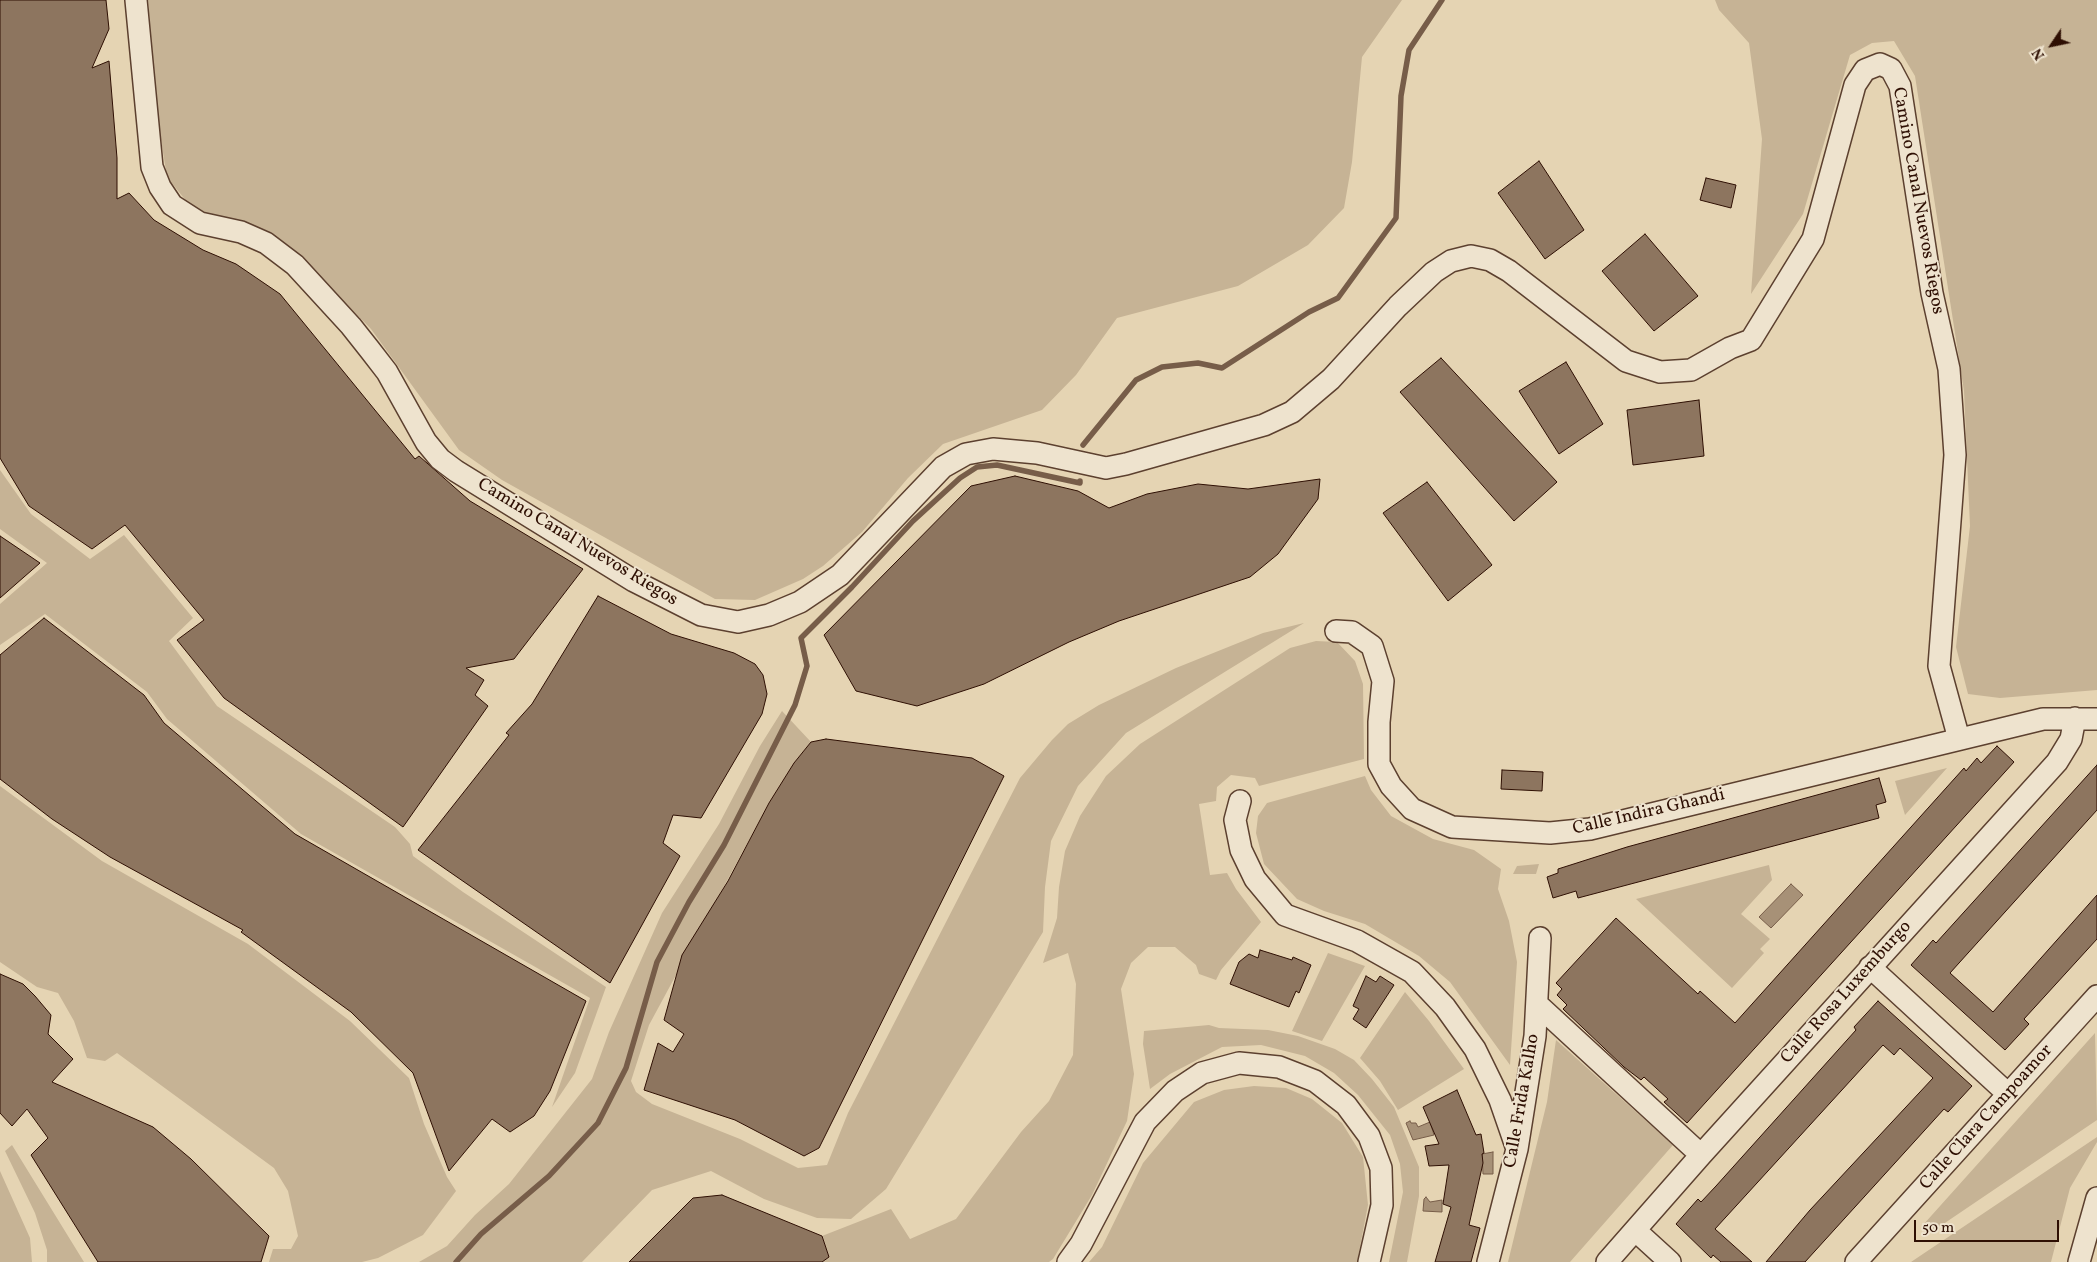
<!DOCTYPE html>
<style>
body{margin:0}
#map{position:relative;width:2097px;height:1262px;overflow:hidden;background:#e5d4b3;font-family:Vollkorn,serif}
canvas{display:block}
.north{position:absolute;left:2027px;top:20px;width:50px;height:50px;-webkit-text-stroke:4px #eee3ce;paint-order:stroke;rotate:236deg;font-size:14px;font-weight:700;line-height:20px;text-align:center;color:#2e0f03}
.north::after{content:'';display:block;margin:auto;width:18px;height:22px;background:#2e0f03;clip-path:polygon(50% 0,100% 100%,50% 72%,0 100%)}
.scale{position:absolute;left:1914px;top:1220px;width:145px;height:22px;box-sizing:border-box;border:2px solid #2e0f03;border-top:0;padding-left:6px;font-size:15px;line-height:18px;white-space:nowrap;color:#2e0f03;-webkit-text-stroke:4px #eee3ce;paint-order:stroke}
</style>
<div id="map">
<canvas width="2097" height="1262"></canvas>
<div class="north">N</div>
<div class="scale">50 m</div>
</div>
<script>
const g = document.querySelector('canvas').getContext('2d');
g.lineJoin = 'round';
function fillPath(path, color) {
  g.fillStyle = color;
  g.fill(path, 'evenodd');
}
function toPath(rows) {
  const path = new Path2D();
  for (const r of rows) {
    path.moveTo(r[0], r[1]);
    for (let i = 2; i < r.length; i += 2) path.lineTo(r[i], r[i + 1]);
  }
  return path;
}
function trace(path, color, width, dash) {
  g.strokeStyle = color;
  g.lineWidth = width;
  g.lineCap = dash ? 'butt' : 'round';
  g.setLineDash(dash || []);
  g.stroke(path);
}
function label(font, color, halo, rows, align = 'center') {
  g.font = font + ' Vollkorn,serif';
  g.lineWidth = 4;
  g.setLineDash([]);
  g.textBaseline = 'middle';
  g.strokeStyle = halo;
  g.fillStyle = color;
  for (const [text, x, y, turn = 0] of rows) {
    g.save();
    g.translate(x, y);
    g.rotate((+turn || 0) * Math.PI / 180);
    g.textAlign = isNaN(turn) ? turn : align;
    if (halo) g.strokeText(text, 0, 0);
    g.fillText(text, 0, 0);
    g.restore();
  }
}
fillPath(toPath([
 [148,0,1402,0,1362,57,1352,162,1344,208,1308,245,1238,286,1117,318,1076,375,1042,410,943,444,908,478,862,532,823,566,803,579,755,600,715,599,502,480,459,450,371,329,310,267,268,231,219,216,195,212,167,177,157,115],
 [1715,0,2097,0,2097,690,2000,698,1968,694,1956,647,1970,526,1964,391,1915,76,1894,41,1872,43,1850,55,1803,214,1751,294,1762,139,1749,43,1719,10],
 [0,470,31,514,90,559,124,535,193,618,169,641,217,706,395,827,410,844,413,856,463,892,606,987,575,1073,552,1107,590,998,301,834,167,719,147,692,45,614,0,645,0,604,47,563,0,529],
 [1304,623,1126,733,1078,786,1051,841,1045,887,1043,932,886,1189,851,1219,817,1218,764,1199,711,1171,652,1190,582,1262,419,1262,447,1246,475,1215,509,1184,592,1079,609,1032,662,913,719,824,760,746,782,711,811,742,794,763,769,803,649,1025,631,1081,636,1092,652,1104,740,1139,798,1168,827,1165,848,1113,1020,778,1052,740,1068,724,1099,705,1176,668,1263,633],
 [1316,641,1337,642,1355,661,1363,684,1364,759,1259,786,1255,778,1231,775,1217,787,1216,801,1199,804,1210,875,1227,873,1236,889,1261,922,1221,970,1216,980,1199,974,1196,965,1175,947,1148,947,1131,963,1121,989,1134,1074,1127,1121,1092,1195,1053,1259,1049,1262,822,1262,829,1257,822,1236,891,1209,910,1239,956,1219,1021,1132,1049,1101,1073,1055,1076,984,1068,953,1043,963,1057,918,1059,887,1065,851,1080,816,1106,776,1140,744,1290,648],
 [1947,768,1905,815,1895,781],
 [1365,776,1371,790,1391,816,1433,839,1474,850,1501,869,1498,889,1509,921,1517,962,1510,1065,1450,982,1419,956,1365,924,1324,911,1297,899,1264,864,1256,833,1258,816,1267,803],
 [0,786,102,861,248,944,350,1021,409,1078,424,1124,447,1177,456,1191,423,1235,378,1258,362,1262,269,1262,273,1249,291,1249,298,1236,288,1191,274,1168,117,1053,105,1061,87,1058,74,1021,58,993,37,987,0,962],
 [1539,864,1536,874,1513,874,1517,866],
 [1769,865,1772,880,1741,914,1770,939,1760,949,1764,953,1732,988,1636,899],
 [1328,953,1365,966,1322,1041,1292,1031],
 [1405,992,1429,1021,1464,1069,1398,1110,1380,1081,1360,1058],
 [1209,1025,1219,1028,1268,1030,1298,1036,1335,1049,1354,1060,1372,1079,1394,1107,1419,1167,1419,1196,1407,1262,1389,1262,1403,1192,1400,1164,1390,1135,1358,1095,1334,1073,1305,1056,1261,1045,1222,1047,1170,1074,1150,1089,1143,1044,1144,1031],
 [2095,1033,2097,1120,1933,1231,1925,1230,1923,1225],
 [1556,1040,1673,1145,1570,1262,1508,1262,1547,1102],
 [1254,1086,1286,1088,1312,1099,1342,1123,1363,1157,1368,1205,1357,1262,1089,1262,1102,1247,1143,1163,1194,1102,1224,1090],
 [2097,1137,2097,1142,2070,1188,2051,1262,1911,1262],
 [12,1145,84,1262,47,1262,47,1250,35,1213,5,1151],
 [0,1171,30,1238,32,1262,0,1262]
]), '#c6b395');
const water = toPath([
 [1791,884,1803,895,1771,928,1759,917,1791,884],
 [1410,1121,1411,1123,1416,1123,1418,1127,1430,1122,1434,1135,1413,1140,1406,1123,1410,1121],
 [1493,1152,1493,1174,1483,1174,1482,1154,1493,1152],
 [1426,1197,1430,1202,1442,1200,1442,1212,1423,1211,1424,1199,1426,1197]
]);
fillPath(water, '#a79177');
trace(water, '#775d49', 1);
trace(toPath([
 [1083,445,1136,380,1162,367,1198,363,1222,368,1309,312,1338,298,1396,218,1401,96,1409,50,1442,0],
 [456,1262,481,1234,549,1176,598,1123,626,1068,657,962,689,902,724,845,795,705,807,666,801,638,852,587,913,521,960,478,977,467,997,465,1080,483,1080,481]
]), '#775d49', 5.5);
const building = toPath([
 [0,0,106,0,109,29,92,68,109,61,117,158,117,199,129,193,154,220,203,250,236,264,280,294,415,459,419,456,470,501,583,569,514,659,466,668,484,680,475,695,488,706,403,827,224,698,177,640,204,620,125,525,92,549,29,506,0,458,0,0],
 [1539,161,1584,230,1545,259,1498,193,1539,161],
 [1706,178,1736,185,1731,208,1700,200,1706,178],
 [1645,234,1698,296,1654,331,1602,271,1645,234],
 [1441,358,1557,482,1514,521,1400,392,1441,358],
 [1566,362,1603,424,1559,454,1519,391,1566,362],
 [1699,400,1704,456,1633,465,1627,410,1699,400],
 [1015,476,1078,491,1109,508,1147,494,1198,484,1248,489,1320,479,1318,499,1278,554,1250,577,1119,621,1069,642,984,684,917,706,856,691,824,635,971,486,1015,476],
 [1427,482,1492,565,1448,601,1383,513,1427,482],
 [0,536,40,563,0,598,0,536],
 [598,596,671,634,734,653,755,664,763,675,767,694,762,714,701,818,673,815,663,843,680,856,610,983,418,850,509,735,506,733,532,704,598,596],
 [44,618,144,695,164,723,295,834,586,1001,550,1091,534,1116,510,1132,492,1119,449,1171,413,1073,351,1012,241,932,243,930,110,857,52,819,0,779,0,655,44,618],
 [826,739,972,758,1004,776,819,1148,804,1156,735,1120,644,1090,658,1043,673,1052,684,1034,664,1020,682,955,728,881,769,803,794,763,811,742,826,739],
 [1997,746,2014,762,1687,1123,1664,1102,1668,1099,1644,1077,1641,1080,1624,1067,1563,1009,1567,1005,1557,995,1562,989,1556,983,1616,918,1698,994,1700,991,1735,1023,1964,768,1966,771,1977,758,1981,763,1997,746],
 [2097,765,2097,810,1950,973,1993,1012,2097,895,2097,939,2024,1019,2029,1024,2005,1050,1911,965,1933,940,1936,943,2097,765],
 [1502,770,1543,772,1542,791,1501,789,1502,770],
 [1879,778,1886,802,1876,805,1879,818,1578,898,1576,891,1553,898,1547,877,1558,873,1558,869,1627,847,1879,778],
 [1260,950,1292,960,1293,957,1311,965,1299,993,1296,991,1289,1007,1230,984,1239,962,1249,954,1258,958,1260,950],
 [0,974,23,984,35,996,51,1015,48,1034,73,1059,52,1082,153,1127,191,1159,269,1236,261,1262,98,1262,31,1155,48,1138,27,1109,12,1126,0,1113,0,974],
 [1366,976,1376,982,1380,976,1394,985,1366,1028,1353,1019,1359,1009,1353,1006,1366,976],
 [1878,1001,1972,1086,1948,1112,1944,1109,1805,1262,1766,1262,1810,1210,1933,1078,1900,1048,1894,1055,1883,1045,1715,1229,1752,1262,1721,1262,1713,1255,1711,1258,1676,1224,1698,1199,1701,1202,1716,1186,1856,1030,1854,1027,1878,1001],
 [1457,1090,1476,1135,1481,1134,1484,1153,1482,1154,1483,1163,1469,1225,1480,1228,1471,1262,1435,1262,1451,1207,1443,1204,1449,1165,1429,1166,1425,1146,1439,1144,1423,1107,1457,1090],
 [722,1195,822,1236,829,1257,822,1262,629,1262,693,1198,722,1195]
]);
fillPath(building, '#8d755f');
trace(building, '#2e0f03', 1);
const minor = toPath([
 [136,0,152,167,160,187,172,205,200,223,241,232,266,243,295,265,351,326,370,350,387,372,426,442,440,459,456,471,634,581,701,615,738,622,769,615,800,602,840,575,943,467,966,454,993,449,1037,453,1106,468,1126,464,1264,425,1292,412,1331,379,1398,306,1434,272,1451,261,1471,256,1490,260,1509,271,1626,361,1660,372,1691,370,1730,348,1751,340,1813,239,1855,85,1865,70,1880,64,1891,69,1900,86,1932,293,1949,369,1955,455,1939,666,1959,739],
 [1336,631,1352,632,1372,646,1383,681,1379,722,1379,764,1391,786,1412,809,1452,827,1550,833,1590,829,2043,719,2097,719],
 [1240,801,1235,820,1241,850,1255,879,1285,915,1357,941,1412,972,1445,1007,1475,1049,1500,1100,1517,1149],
 [1870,967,2008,1094],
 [1537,1004,1701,1155],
 [1636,1231,1670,1262],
 [1068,1262,1081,1244,1145,1122,1175,1091,1202,1073,1239,1063,1279,1067,1315,1081,1346,1105,1369,1136,1381,1168,1382,1205,1369,1262],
 [1488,1262,1517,1149,1535,1036,1540,938],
 [1607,1262,1701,1155,2057,762,2071,739,2075,718],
 [1856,1262,2097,996],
 [2079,1262,2097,1198]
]);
trace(minor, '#5c402f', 24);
trace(minor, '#eee3ce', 21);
label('18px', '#2e0f03', '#eee3ce', [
 ["Camino Canal Nuevos Riegos",1917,201,80],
 ["Camino Canal Nuevos Riegos",577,543,31],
 ["Calle Indira Ghandi",1649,813,-13],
 ["Calle Rosa Luxemburgo",1847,993,-48],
 ["Calle Frida Kalho",1523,1101,-80],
 ["Calle Clara Campoamor",1987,1118,-48]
]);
</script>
